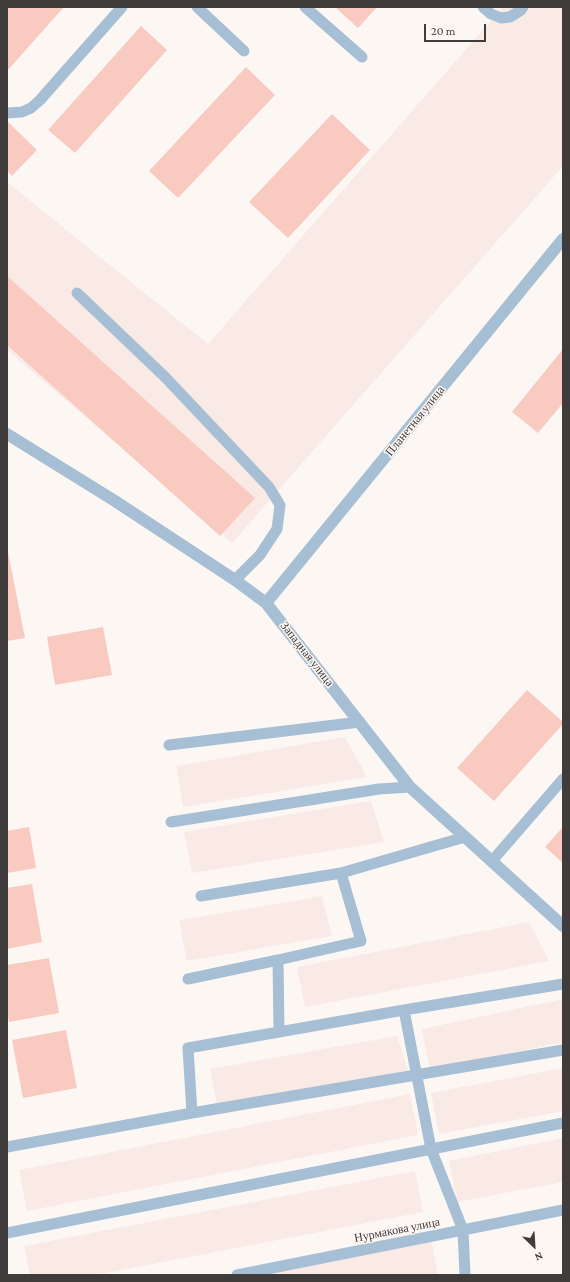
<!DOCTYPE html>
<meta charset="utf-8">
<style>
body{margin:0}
#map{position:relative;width:570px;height:1282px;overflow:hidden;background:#fdf7f4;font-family:"Crimson Pro",serif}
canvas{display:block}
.frame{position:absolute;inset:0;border:8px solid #3f3c3b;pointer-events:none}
.north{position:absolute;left:514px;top:1226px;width:40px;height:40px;-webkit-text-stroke:3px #fdf7f4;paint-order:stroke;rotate:155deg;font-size:11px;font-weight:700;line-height:16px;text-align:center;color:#3f3c3b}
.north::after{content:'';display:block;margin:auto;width:14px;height:18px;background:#3f3c3b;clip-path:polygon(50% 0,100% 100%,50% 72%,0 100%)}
.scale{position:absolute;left:424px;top:24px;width:62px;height:18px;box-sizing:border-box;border:2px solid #3f3c3b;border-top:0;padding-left:5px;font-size:12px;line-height:14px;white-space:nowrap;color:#3f3c3b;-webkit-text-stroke:3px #fdf7f4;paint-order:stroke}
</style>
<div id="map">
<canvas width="570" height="1282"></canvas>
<div class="frame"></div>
<div class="north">N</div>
<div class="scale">20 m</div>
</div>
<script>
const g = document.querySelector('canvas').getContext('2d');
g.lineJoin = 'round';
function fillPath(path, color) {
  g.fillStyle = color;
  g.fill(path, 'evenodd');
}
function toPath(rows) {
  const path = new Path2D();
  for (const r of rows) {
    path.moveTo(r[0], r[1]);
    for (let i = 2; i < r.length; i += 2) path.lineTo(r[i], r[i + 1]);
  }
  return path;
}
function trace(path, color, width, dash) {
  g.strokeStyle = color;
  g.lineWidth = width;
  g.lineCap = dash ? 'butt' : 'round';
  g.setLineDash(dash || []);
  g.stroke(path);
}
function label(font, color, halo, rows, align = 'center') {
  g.font = font + ' "Crimson Pro",serif';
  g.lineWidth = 3;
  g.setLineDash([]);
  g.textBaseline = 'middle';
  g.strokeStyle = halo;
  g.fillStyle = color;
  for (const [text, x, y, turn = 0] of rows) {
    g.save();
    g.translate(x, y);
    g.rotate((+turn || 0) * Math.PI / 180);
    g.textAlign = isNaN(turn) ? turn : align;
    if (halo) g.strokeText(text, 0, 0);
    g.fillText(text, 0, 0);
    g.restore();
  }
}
fillPath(toPath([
 [503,7,563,7,563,166,232,543,7,350,7,182,208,344],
 [345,737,367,777,183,807,176,766],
 [371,801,384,842,192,873,184,832],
 [322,896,332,936,187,961,179,920],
 [529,922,549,961,305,1007,297,967],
 [563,999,563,1042,430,1070,422,1029],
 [397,1036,408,1070,218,1110,210,1069],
 [563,1068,563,1111,439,1134,431,1093],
 [410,1094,418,1135,27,1211,19,1170],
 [563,1138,563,1182,457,1202,449,1161],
 [415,1171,423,1212,96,1275,30,1275,24,1246],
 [431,1238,438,1275,242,1275]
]), '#f9eae5');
fillPath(toPath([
 [7,7,64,7,7,71],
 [335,7,377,7,358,28],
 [141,26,167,50,75,153,48,130],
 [246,67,275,95,178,198,149,171],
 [332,114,370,150,288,238,249,202],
 [7,121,37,150,12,176,7,171],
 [7,276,255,498,220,536,7,345],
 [563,349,563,403,538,433,512,412],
 [7,547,25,638,7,641],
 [103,627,112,675,55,685,47,637],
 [527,690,563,722,563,724,494,801,457,768],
 [29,827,36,868,7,873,7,831],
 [563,827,563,863,545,847],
 [32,884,42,942,7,949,7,888],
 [49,958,59,1013,9,1022,7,1008,7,965],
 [66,1030,77,1088,23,1098,12,1040]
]), '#f8cac0');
trace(toPath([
 [197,7,244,51],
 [305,7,362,57],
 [483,7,491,14,501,18,510,17,521,10,523,7],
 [7,113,22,112,31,108,40,100,122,7],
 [77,293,165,377,269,487,280,505,277,529,260,555,235,580],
 [169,745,360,722],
 [171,822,379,789,410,787],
 [492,861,563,779],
 [341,873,465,837],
 [201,896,341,873,361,941,278,960,279,1032],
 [188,979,278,960],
 [404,1010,431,1149,463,1230,465,1275],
 [192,1113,563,1050],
 [7,1147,192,1113,188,1048,404,1010,563,984],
 [7,1233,563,1123],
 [237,1275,563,1210]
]), '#a6bfd4', 11);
trace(toPath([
 [7,434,115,501,235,580,266,603,410,787,563,926],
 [266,603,563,239]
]), '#a6bfd4', 12);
label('12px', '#3f3c3b', '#fdf7f4', [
 ["Планетная улица",415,421,-51],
 ["Западная улица",307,654,52],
 ["Нурмакова улица",397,1230,-11]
]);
</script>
